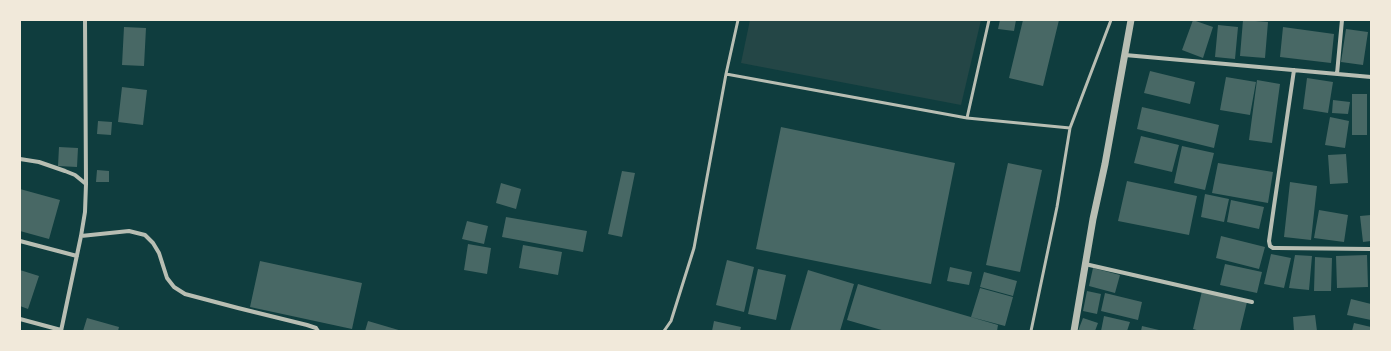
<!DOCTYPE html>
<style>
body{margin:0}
#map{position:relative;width:1391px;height:351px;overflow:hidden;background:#0f3d3e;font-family:"Times New Roman",serif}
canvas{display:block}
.frame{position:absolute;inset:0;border:21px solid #f1e9da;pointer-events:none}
</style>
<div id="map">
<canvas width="1391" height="351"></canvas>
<div class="frame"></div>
</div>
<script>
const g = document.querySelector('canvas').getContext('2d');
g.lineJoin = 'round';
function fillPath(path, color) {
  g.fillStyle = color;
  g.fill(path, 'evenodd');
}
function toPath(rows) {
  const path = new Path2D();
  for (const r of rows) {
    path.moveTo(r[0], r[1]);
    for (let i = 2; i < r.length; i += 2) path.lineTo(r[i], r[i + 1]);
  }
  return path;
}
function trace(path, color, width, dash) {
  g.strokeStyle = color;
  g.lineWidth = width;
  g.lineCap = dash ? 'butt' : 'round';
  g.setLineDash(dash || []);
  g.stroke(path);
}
fillPath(toPath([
 [750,20,981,20,961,105,741,63]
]), '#244646');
fillPath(toPath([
 [1000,20,1016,20,1014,31,998,29],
 [1023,20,1059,20,1043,86,1009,78],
 [1193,20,1213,27,1203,58,1182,50],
 [1243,20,1268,22,1265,58,1240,56],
 [1218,25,1238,27,1235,59,1215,57],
 [124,27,146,28,144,66,122,65],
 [1283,27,1334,34,1331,63,1280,57],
 [1346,29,1368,32,1363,65,1341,62],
 [1150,71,1195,82,1190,104,1144,93],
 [1226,77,1256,82,1250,115,1220,110],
 [1307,78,1333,82,1328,113,1303,109],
 [1257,80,1280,84,1272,143,1249,140],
 [122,87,147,90,143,125,118,122],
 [1352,94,1367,94,1367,135,1352,135],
 [1333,100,1350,102,1348,114,1332,113],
 [1142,107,1219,125,1214,148,1137,129],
 [1330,117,1349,121,1345,148,1325,145],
 [98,121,112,122,111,135,97,134],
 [781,127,955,163,931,284,756,249],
 [1141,136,1179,145,1172,172,1134,163],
 [1182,146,1214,153,1205,190,1174,183],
 [59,147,78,148,77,167,58,166],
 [1346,154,1348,183,1330,184,1328,155],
 [1008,163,1042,170,1020,272,986,265],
 [1218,163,1273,172,1268,203,1212,193],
 [97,170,109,171,109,182,96,182],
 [622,171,635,173,622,237,608,234],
 [1127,181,1197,196,1189,235,1118,221],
 [1290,182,1317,186,1311,240,1284,237],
 [501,183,521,189,516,209,496,203],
 [20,189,60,200,49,239,20,231],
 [1205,194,1229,199,1224,222,1201,217],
 [1231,200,1264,207,1259,229,1227,222],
 [1319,210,1348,215,1344,242,1314,238],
 [1371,215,1371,241,1363,242,1360,216],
 [506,217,587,231,583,252,502,237],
 [467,221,488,226,484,244,462,239],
 [1221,236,1265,247,1259,269,1216,258],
 [468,244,491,248,487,274,464,270],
 [523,245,562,252,558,275,519,268],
 [1271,254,1291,258,1284,288,1264,284],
 [1295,255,1312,256,1309,290,1289,288],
 [1367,255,1368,287,1337,288,1336,256],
 [1315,257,1332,258,1331,291,1314,291],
 [727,260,754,267,744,312,716,305],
 [260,261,362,283,352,329,250,307],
 [1225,264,1262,272,1257,293,1220,285],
 [950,267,972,272,969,285,947,281],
 [1093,268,1120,275,1115,293,1089,286],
 [758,269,786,275,776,320,748,314],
 [20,270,39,276,28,309,20,306],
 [808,270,854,284,840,331,790,331],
 [984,272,1017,281,1013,296,980,287],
 [858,284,998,325,997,331,885,331,847,320],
 [980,288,1013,297,1005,326,971,317],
 [1087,291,1101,294,1097,314,1083,311],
 [1202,291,1247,302,1240,331,1200,331,1193,329],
 [1105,293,1142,302,1138,320,1101,311],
 [1351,299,1371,304,1371,320,1347,315],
 [1315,315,1317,331,1294,331,1293,317],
 [1104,316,1130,322,1127,331,1101,331],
 [87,318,119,327,118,331,83,331],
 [1083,318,1098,323,1095,331,1078,331],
 [368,321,402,331,365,331],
 [714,321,741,327,740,331,712,331],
 [1354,323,1371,327,1370,331,1352,331],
 [1142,326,1159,330,1159,331,1141,331]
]), '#486865');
trace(toPath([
 [726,74,967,118,1070,128],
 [967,118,989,20],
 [664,331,671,321,694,248,726,74,738,20],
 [1031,331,1057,207,1070,128,1111,20]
]), '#b8beb3', 3);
trace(toPath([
 [85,20,86,184],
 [1125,55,1371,77],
 [1294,70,1274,206,1269,241,1270,246,1273,248,1277,248,1371,249],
 [1337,74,1342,20],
 [20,159,39,162,65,171,75,175,86,184,85,212,81,236,61,331],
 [81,236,129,231,145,235,153,243,159,253,167,278,174,287,185,294,238,308,307,325,316,328,318,331],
 [20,241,77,256],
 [1085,264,1252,302],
 [20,319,61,330]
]), '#b8beb3', 4);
trace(toPath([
 [1074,331,1093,219,1105,164,1131,20]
]), '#b8beb3', 7);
</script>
